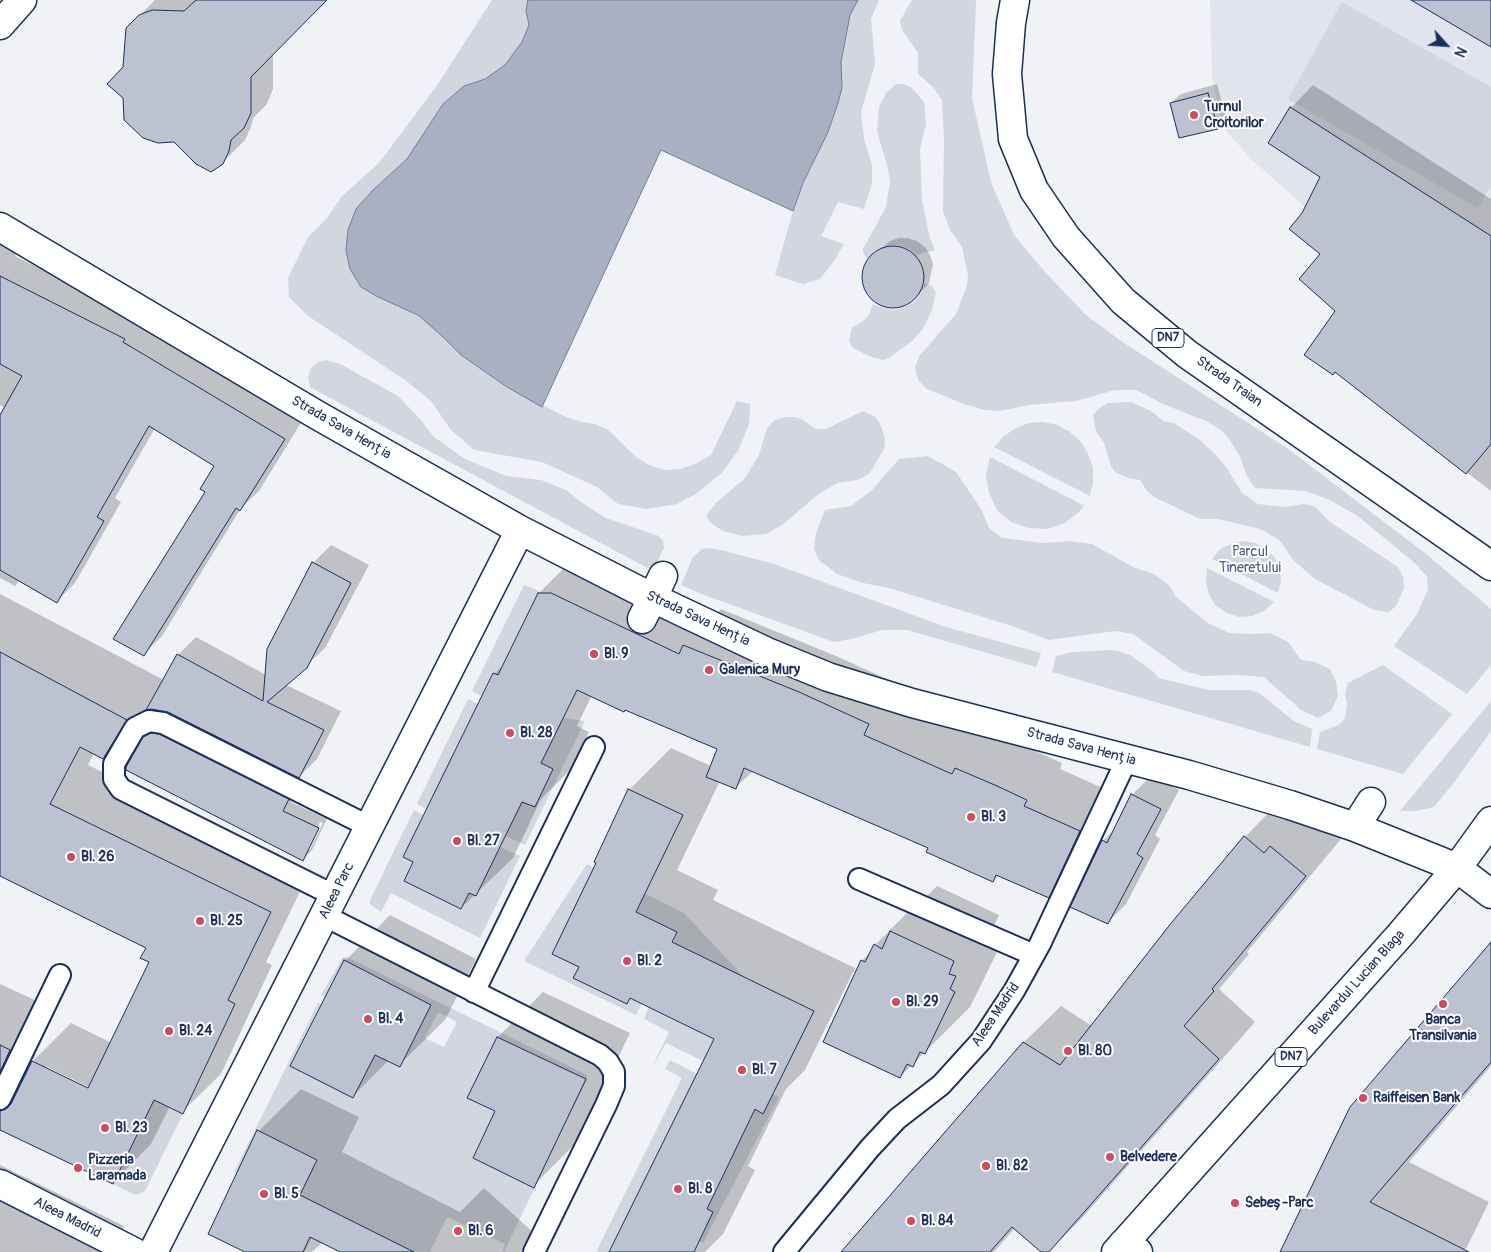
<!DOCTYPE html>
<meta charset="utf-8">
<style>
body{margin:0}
#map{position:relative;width:1491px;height:1252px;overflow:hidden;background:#f1f2f5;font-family:Pangolin,sans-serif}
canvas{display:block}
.north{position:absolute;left:1421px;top:20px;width:50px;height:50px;-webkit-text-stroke:4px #fff;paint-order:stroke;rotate:116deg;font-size:14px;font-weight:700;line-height:20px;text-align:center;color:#1b2f5e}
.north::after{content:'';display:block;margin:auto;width:18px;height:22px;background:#1b2f5e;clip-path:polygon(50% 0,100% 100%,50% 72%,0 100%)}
</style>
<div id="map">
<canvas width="1491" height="1252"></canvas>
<div class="north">N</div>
</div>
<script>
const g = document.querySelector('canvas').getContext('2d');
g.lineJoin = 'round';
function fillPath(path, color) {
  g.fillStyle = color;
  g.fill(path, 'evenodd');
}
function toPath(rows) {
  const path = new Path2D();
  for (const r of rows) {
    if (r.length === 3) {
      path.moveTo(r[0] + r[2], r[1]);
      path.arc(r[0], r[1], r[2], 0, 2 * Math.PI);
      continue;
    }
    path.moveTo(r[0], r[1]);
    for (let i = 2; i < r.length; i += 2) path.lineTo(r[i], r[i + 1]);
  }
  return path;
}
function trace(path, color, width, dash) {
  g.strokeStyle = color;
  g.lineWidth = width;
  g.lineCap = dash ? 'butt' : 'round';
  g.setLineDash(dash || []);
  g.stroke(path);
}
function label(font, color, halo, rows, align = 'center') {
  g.font = font + ' Pangolin,sans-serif';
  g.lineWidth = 4;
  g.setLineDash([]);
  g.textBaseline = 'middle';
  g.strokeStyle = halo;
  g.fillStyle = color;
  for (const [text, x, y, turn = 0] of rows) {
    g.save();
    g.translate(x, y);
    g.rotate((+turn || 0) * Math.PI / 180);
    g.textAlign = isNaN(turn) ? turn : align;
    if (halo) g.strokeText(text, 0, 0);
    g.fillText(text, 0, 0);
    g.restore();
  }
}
fillPath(toPath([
 [1210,0,1489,0,1491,1,1491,362,1460,344,1252,160,1222,126,1212,77]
]), '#e1e4ea');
fillPath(toPath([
 [492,0,528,0,526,11,529,25,522,42,505,65,485,79,464,86,443,104,407,159,373,190,361,287,378,297,418,315,442,336,461,355,507,387,566,417,581,422,595,424,608,430,636,457,651,466,665,470,680,469,695,464,711,455,737,401,750,404,749,424,739,449,722,473,696,494,677,504,647,509,618,504,597,487,542,462,474,450,451,430,431,401,405,380,308,316,289,297,288,278,308,237,327,218,342,196,379,163,438,84],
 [858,0,879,0,871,19,875,64,861,112,864,139,872,165,872,183,864,209,838,202,821,236,844,244,834,261,820,279,803,284,775,275,793,211,803,183,828,132,838,103,842,88,841,62,850,15],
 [912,0,976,0,972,98,991,182,1014,235,1046,273,1086,315,1121,341,1287,448,1430,557,1491,609,1491,665,1467,694,1394,646,1417,614,1428,589,1427,577,1416,564,1359,517,1332,501,1306,491,1255,488,1247,476,1240,457,1230,440,1222,431,1206,421,1163,404,1136,390,1115,390,1076,401,1029,405,1001,411,984,410,964,404,927,389,918,380,915,367,920,355,956,314,967,286,968,275,962,247,950,230,943,211,944,141,942,100,933,87,918,74,918,53,902,30,900,21],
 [1342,2,1491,87,1491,186,1478,208,1288,99],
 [896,84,903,84,911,87,924,102,926,124,920,149,922,201,930,238,935,250,917,255,908,248,898,245,890,245,876,250,867,259,863,252,863,249,886,207,890,182,888,169,877,131,879,107,886,93],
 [924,284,928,284,933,287,936,293,932,310,923,329,912,341,889,358,883,360,871,357,853,348,849,341,852,327,862,322,869,315,873,304,883,308,895,310,905,307,914,302,921,293],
 [326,360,340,364,398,396,420,419,434,437,465,459,506,476,541,480,566,490,585,505,606,518,659,536,663,541,664,548,653,571,319,392,310,387,308,377,311,368,318,362],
 [1131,402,1151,411,1163,421,1174,423,1200,440,1216,455,1226,467,1242,493,1258,504,1285,507,1304,504,1314,506,1330,522,1398,567,1403,577,1404,588,1396,606,1389,612,1374,610,1315,579,1292,559,1284,546,1278,539,1260,529,1218,519,1200,519,1156,498,1147,491,1140,480,1128,478,1115,472,1111,466,1104,443,1096,431,1093,415,1098,409,1108,403],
 [863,411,876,417,882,428,885,439,884,449,870,473,858,480,838,483,817,495,785,523,766,534,742,536,723,531,712,524,706,516,716,503,745,478,759,455,767,428,775,420,785,417,795,417,803,420,816,429,826,429],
 [1043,422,1058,425,1070,432,1081,442,1088,454,1093,467,1093,482,1090,496,994,447,1004,436,1016,428,1029,423],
 [928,456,956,472,981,509,989,528,1002,538,1043,543,1069,541,1092,544,1135,568,1154,574,1170,586,1176,597,1208,623,1229,633,1250,634,1270,633,1288,642,1301,660,1315,662,1330,669,1336,682,1338,696,1331,711,1318,718,1301,710,1264,677,1237,675,1202,676,1184,671,1133,634,1115,631,1049,640,1012,626,889,588,863,583,837,574,819,560,814,549,816,533,825,510,851,506,872,490,899,459],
 [990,457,1083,505,1084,505,1080,511,1065,523,1047,529,1029,528,1011,522,997,510,989,493,986,475],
 [1243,541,1255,543,1266,549,1275,558,1280,569,1281,581,1278,593,1212,559,1220,549,1231,544],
 [708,548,725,551,774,564,946,627,1041,653,1036,667,907,630,882,630,852,639,834,642,704,595,681,585,693,557,702,549],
 [1207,568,1274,602,1264,611,1252,616,1239,617,1227,613,1216,606,1209,595,1206,582],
 [524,585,539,591,498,675,492,673,481,696,472,691],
 [1109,650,1118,651,1130,655,1154,672,1158,678,1209,690,1250,690,1259,693,1294,721,1312,729,1310,747,1052,672,1056,656,1072,652],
 [1383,665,1452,714,1403,774,1317,749,1320,732,1339,725,1345,718,1347,704,1345,693,1348,683],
 [468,699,478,704,456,747,438,799,433,796,426,809,417,804],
 [1491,701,1491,731,1453,784,1434,807,1417,811,1400,811],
 [563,718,585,721,525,845,506,836,513,820,515,798,535,807,553,770,541,763],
 [414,810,423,815,403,857,413,862,404,881,461,909,469,893,476,896,500,847,520,856,480,938,391,893,381,912,370,904,370,900],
 [587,864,684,913,744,977,703,1061,666,1043,655,1063,654,1063,669,1032,644,1019,677,932,602,895,581,896,552,954,579,967,574,977,642,1003,636,1015,524,961],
 [343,957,347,957,587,1075,587,1080,565,1124,564,1124,585,1079,497,1037,467,1098,495,1111,473,1158,533,1187,563,1125,564,1126,504,1252,502,1252,505,1244,447,1217,430,1252,405,1252,393,1242,326,1208,305,1252,303,1252,296,1205,317,1159,258,1131,237,1174,234,1172,318,1003,321,1004,290,1065,353,1097,375,1055,400,1067,431,1005,344,960,325,997,321,995],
 [438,1012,457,1022,444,1047,425,1038],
 [670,1060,697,1074,609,1252,596,1252,682,1078,665,1069],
 [773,1094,779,1097,703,1243,699,1241,713,1212,707,1209,755,1109,763,1113],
 [154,1099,183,1114,145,1191,136,1195,113,1184]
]), '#d2d6df');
const water = toPath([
 [528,0,858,0,850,15,841,62,842,88,838,103,828,132,803,183,793,211,661,150,542,407,507,387,461,355,442,336,418,315,378,297,361,287,350,269,346,250,348,230,356,209,373,190,407,159,443,104,464,86,485,79,505,65,522,42,529,25,526,11,528,0]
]);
fillPath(water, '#a8b0c2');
trace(water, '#707c9a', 1);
fillPath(toPath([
 [155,0,326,0,273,53,273,89,267,104,253,118,251,127,245,140,222,163,124,67,140,15],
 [1217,84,1226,118,1217,127,1171,103,1181,94],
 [1313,85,1491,199,1491,491,1335,371,1337,310,1322,254,1303,214,1321,176,1269,143,1291,108],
 [0,237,20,246,15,256,142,320,302,421,259,491,241,508,162,636,144,654,216,465,155,428,115,498,121,502,75,583,57,601,20,580,15,586,0,578,0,417,5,408,0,405],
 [899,238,908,238,917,241,925,247,930,255,933,264,929,283,922,291,912,301,903,306,893,307,884,306,874,301,868,293,864,283,864,274,866,264,880,250,890,241],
 [331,545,369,565,325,648,286,685,341,711,317,759,299,777,169,711,148,708,142,719,103,757,94,753,88,765,309,873,266,962,272,965,221,1074,182,1112,170,1106,151,1144,113,1183,0,1129,0,984,48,1006,26,1061,29,1069,33,1061,71,1023,112,1043,151,962,147,947,0,874,0,594,164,680,178,655,196,637,266,675,313,563],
 [47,1067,95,1090,94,1092,45,1069],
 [576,556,714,616,721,609,836,656,905,687,992,732,1062,763,1060,769,1116,794,1085,859,1048,896,999,875,993,881,930,847,753,771,736,787,720,781,677,870,718,890,713,900,855,968,805,1070,786,1089,748,1166,755,1170,723,1234,705,1252,610,1252,716,1038,632,997,627,1002,580,967,598,863,629,790,671,748,711,766,718,748,592,695,577,726,589,732,571,769,541,799,513,858,461,908,494,674,506,662,539,593],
 [154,728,297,790,291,802,327,819,312,850,303,859,144,738],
 [320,822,323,823,310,850,307,850],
 [1151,776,1179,790,1155,835,1160,839,1126,904,1108,922,1103,841,1115,829,1132,795],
 [1281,800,1307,811,1341,839,1247,952,1249,954,1219,989,1255,1022,1082,1218,1048,1252,1043,1252,1015,1228,994,1252,845,1252,1024,1042,1061,1006,1092,1026,1173,923,1245,837],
 [937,886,999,915,993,928,1000,946,970,1007,900,1077,862,961,872,950,875,945,920,900,922,901],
 [390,915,476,959,445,1020,399,1065,389,1060,353,1096,345,961],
 [1491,945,1491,1066,1409,1162,1489,1202,1467,1247,1462,1252,1281,1252],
 [543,992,630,1033,579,1140,533,1186,498,1037],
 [301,1089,359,1117,342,1152,460,1212,484,1188,533,1232,524,1252,343,1252,323,1242,312,1252,248,1252,259,1131],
 [0,1165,124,1226,111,1252,0,1252]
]), '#0003');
const building = toPath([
 [196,0,327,0,251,77,251,113,244,128,231,140,229,151,223,164,211,172,196,164,174,142,158,143,143,138,124,120,123,98,107,84,123,67,126,28,139,15,152,10,184,11,196,0],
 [1411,0,1491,0,1491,47,1411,0],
 [1208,93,1218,129,1179,138,1170,103,1208,93],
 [1290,107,1491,236,1491,444,1466,474,1335,372,1333,375,1304,355,1335,311,1299,279,1320,254,1289,229,1302,213,1320,177,1268,143,1290,107],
 [893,277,31],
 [0,276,125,339,123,342,285,439,240,511,236,508,144,656,113,639,205,492,200,489,214,466,149,426,97,517,104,521,57,603,0,570,0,415,22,376,0,364,0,276],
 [312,562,351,583,307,668,267,702,324,730,299,778,168,712,151,709,146,710,177,654,263,701,267,649,312,562],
 [538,593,551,593,679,654,683,645,799,692,869,724,864,735,952,774,955,768,997,786,1027,800,1024,806,1080,831,1049,898,996,875,993,882,926,852,928,848,744,768,736,789,706,777,717,749,625,710,624,712,577,690,541,763,553,769,535,807,522,802,476,896,469,893,461,909,404,881,413,862,403,857,493,673,498,675,538,593],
 [0,652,127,720,103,759,80,747,50,804,271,912,228,1000,235,1004,183,1114,154,1100,113,1184,0,1130,0,1111,6,1109,11,1104,32,1061,88,1088,149,962,140,958,146,948,0,876,0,652],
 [151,733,159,734,289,799,283,811,319,828,303,861,126,770,126,767,143,737,151,733],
 [628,789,683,815,636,912,677,932,672,942,814,1011,763,1114,755,1109,707,1209,713,1212,694,1252,609,1252,714,1039,630,998,627,1004,573,978,579,967,552,954,596,863,594,862,628,789],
 [1131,794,1161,809,1137,854,1143,858,1108,924,1070,907,1102,840,1107,843,1131,794],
 [1244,836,1264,853,1270,846,1306,876,1212,989,1214,991,1184,1026,1219,1059,1049,1252,1041,1252,1012,1227,990,1252,841,1252,1023,1042,1060,1065,1172,922,1244,836],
 [890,931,954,961,949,974,956,976,950,989,955,992,925,1054,920,1052,913,1067,907,1064,900,1078,823,1042,861,960,865,962,874,944,882,949,890,931],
 [1491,942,1491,1062,1370,1202,1469,1252,1280,1252,1350,1107,1491,942],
 [344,960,431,1005,400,1067,375,1055,353,1098,290,1066,344,960],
 [497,1037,586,1079,534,1188,473,1158,495,1111,467,1098,497,1037],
 [0,1045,10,1050,0,1072,0,1045],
 [257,1130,317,1160,300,1195,414,1252,340,1252,310,1237,303,1252,245,1252,208,1234,257,1130]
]);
fillPath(building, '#bcc2d0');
trace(building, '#1b2f5e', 1);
const lane = toPath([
 [859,879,1034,955],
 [335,896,121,789,114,779,114,764,135,728,149,721,163,723,370,827],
 [325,916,600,1055,608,1062,614,1072,614,1086,606,1105,534,1252],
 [474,992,594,747],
 [0,1099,60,975],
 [784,1252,870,1148,897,1119,941,1085,981,1041,1014,991,1040,944,1127,759]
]);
const street = toPath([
 [0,25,22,0],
 [0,227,317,415,520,530,653,598,767,652,828,677,912,703,1189,775,1290,805,1355,827,1457,868],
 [642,619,663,576],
 [1355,827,1371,802],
 [0,1184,134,1252],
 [1123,1244,1138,1252],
 [153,1252,520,530]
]);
const secondary = toPath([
 [1457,868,1491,894]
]);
const primary = toPath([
 [1015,0,1011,23,1007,74,1013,139,1034,190,1066,237,1123,301,1187,354,1491,566],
 [1116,1252,1400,935,1457,868,1491,821]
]);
trace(lane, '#1b2f5e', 24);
trace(street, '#1b2f5e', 31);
trace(secondary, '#1b2f5e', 31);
trace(primary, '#1b2f5e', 31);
trace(lane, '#fff', 20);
trace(street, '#fff', 28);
trace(secondary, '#fff', 28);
trace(primary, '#fff', 28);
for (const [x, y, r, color] of [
 [1194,115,5,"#d1495b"],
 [594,654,5,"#d1495b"],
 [709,670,5,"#d1495b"],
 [510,733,5,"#d1495b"],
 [971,817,5,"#d1495b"],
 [457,841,5,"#d1495b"],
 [71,857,5,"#d1495b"],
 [200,921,5,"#d1495b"],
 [627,961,5,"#d1495b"],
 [896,1002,5,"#d1495b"],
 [1443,1004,5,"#d1495b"],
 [368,1019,5,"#d1495b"],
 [169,1031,5,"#d1495b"],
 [1068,1051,5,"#d1495b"],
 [742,1070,5,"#d1495b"],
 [1363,1098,5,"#d1495b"],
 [105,1128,5,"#d1495b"],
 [1110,1157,5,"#d1495b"],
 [986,1166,5,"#d1495b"],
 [78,1168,5,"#d1495b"],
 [678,1189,5,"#d1495b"],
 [264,1194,5,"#d1495b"],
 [1235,1203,5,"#d1495b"],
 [911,1221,5,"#d1495b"],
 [458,1231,5,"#d1495b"]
]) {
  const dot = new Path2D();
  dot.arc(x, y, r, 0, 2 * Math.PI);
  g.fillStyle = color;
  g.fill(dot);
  trace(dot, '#fff', 2);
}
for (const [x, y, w] of [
 [1168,338,32],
 [1291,1057,32]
]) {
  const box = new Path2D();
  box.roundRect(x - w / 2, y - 9.5, w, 19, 4);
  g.fillStyle = '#fff';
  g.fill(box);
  trace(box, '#1b2f5e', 1);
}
label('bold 12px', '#1b2f5e', null, [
 ["DN7",1168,338],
 ["DN7",1291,1057]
]);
label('bold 14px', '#1b2f5e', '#fff', [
 ["Turnul",1204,107],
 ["Croitorilor",1204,123],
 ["Bl. 9",604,654],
 ["Galenica Mury",719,670],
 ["Bl. 28",520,733],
 ["Bl. 3",981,817],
 ["Bl. 27",467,841],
 ["Bl. 26",81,857],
 ["Bl. 25",210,921],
 ["Bl. 2",637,961],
 ["Bl. 29",906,1002],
 ["Bl. 4",378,1019],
 ["Banca",1443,1020,"center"],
 ["Transilvania",1443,1036,"center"],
 ["Bl. 24",179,1031],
 ["Bl. 80",1078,1051],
 ["Bl. 7",752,1070],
 ["Raiffeisen Bank",1373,1098],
 ["Bl. 23",115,1128],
 ["Belvedere",1120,1157],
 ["Pizzeria",88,1160],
 ["Laramada",88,1176],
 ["Bl. 82",996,1166],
 ["Bl. 8",688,1189],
 ["Bl. 5",274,1194],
 ["Sebeș-Parc",1245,1203],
 ["Bl. 84",921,1221],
 ["Bl. 6",468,1231]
], 'left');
label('14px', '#1b2f5e', '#fff', [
 ["Strada Traian",1229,382,35],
 ["Strada Sava Henția",341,428,30],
 ["Strada Sava Henția",698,619,25],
 ["Strada Sava Henția",1081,747,15],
 ["Aleea Parc",337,891,-63],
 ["Bulevardul Lucian Blaga",1357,983,-48],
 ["Aleea Madrid",996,1015,-56],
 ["Aleea Madrid",67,1218,27]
]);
label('14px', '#49597e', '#fff', [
 ["Parcul",1250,552],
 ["Tineretului",1250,568]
]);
</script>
